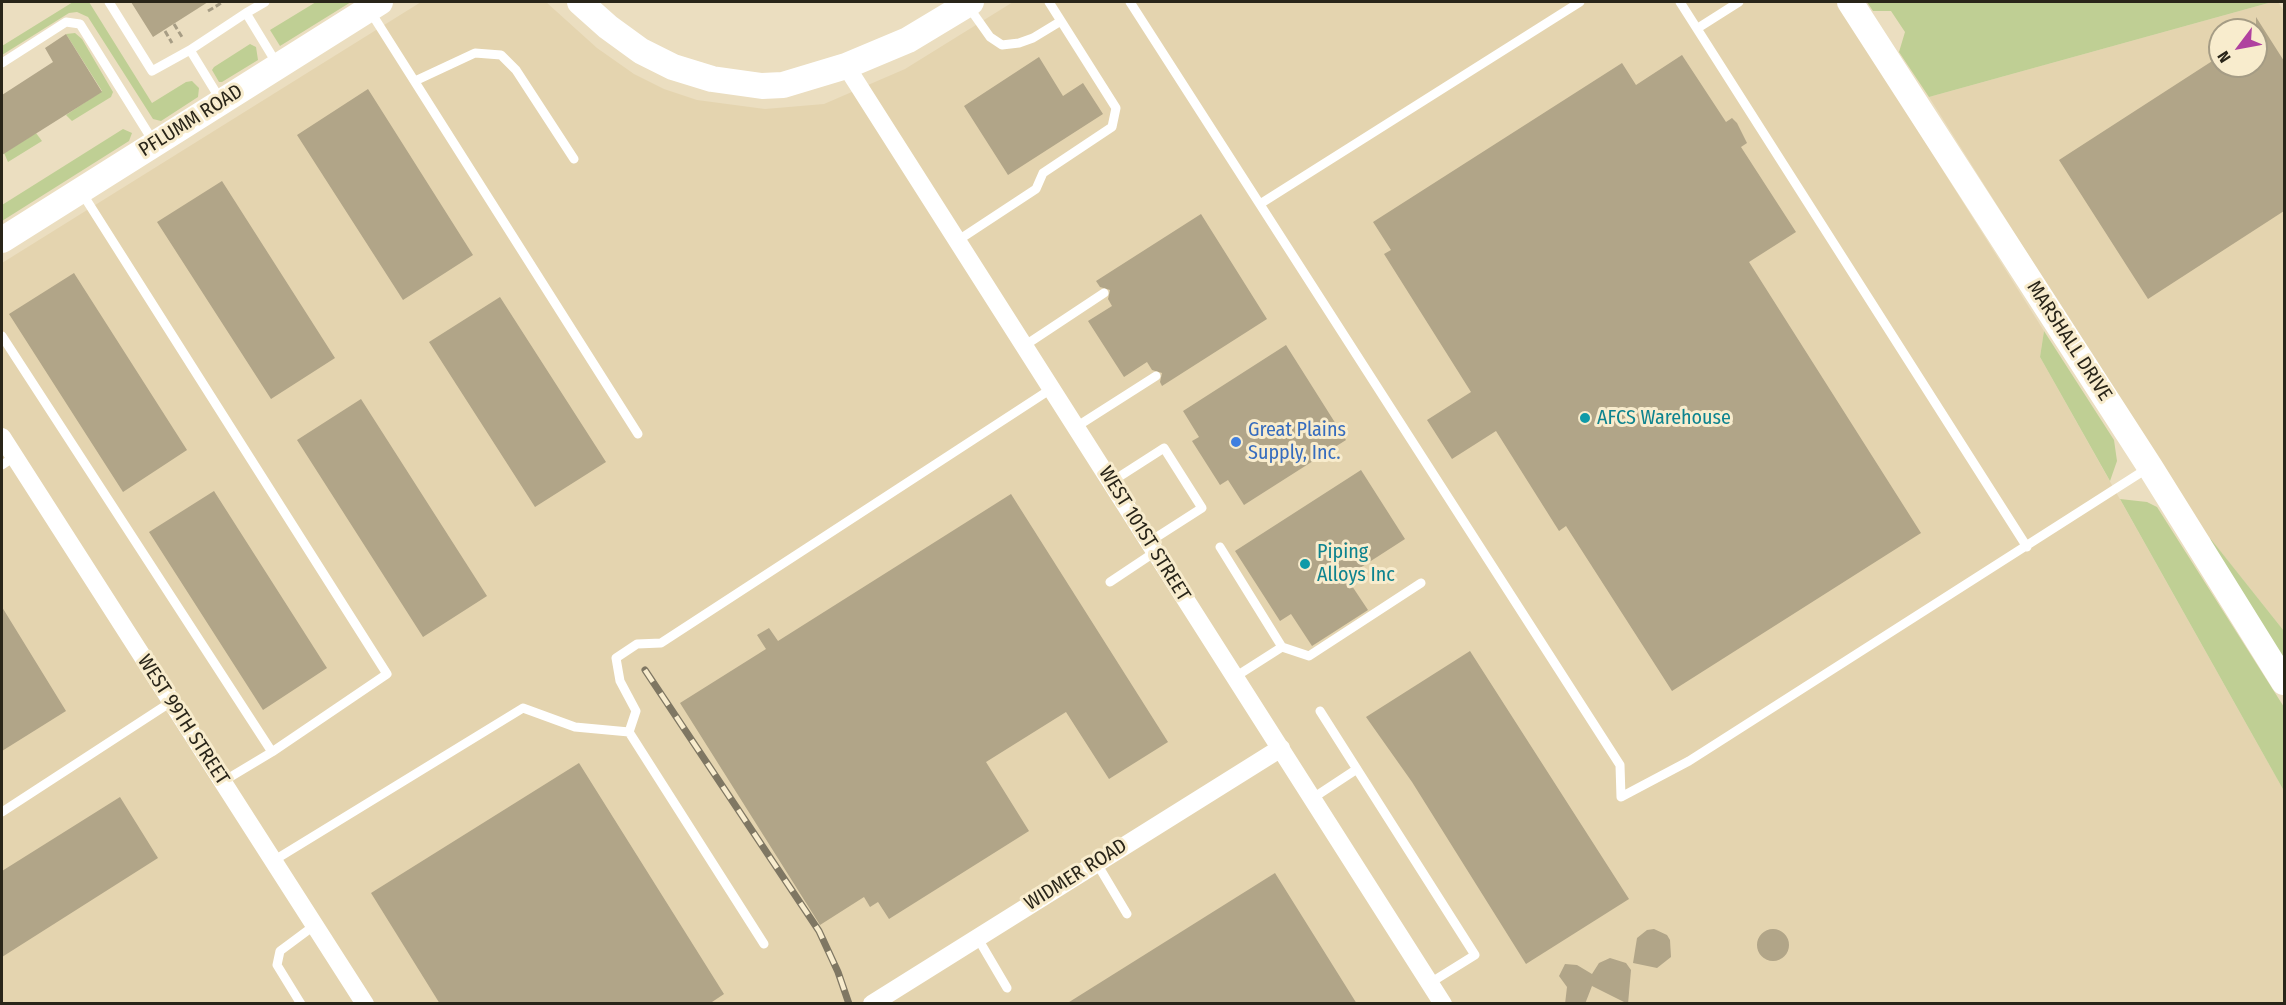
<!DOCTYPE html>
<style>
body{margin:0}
#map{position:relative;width:2286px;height:1005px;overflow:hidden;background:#ebdec0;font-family:"Fira Sans Condensed",sans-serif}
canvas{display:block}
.frame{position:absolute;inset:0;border:3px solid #292519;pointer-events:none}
.north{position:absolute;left:2208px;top:18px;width:60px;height:60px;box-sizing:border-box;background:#f8eccd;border:2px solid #a59c85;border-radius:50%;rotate:238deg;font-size:16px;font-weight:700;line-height:24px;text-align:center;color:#292519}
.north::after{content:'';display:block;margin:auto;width:21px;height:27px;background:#b0419f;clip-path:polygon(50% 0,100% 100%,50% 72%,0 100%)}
</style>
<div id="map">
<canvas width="2286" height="1005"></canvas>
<div class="frame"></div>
<div class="north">N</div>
</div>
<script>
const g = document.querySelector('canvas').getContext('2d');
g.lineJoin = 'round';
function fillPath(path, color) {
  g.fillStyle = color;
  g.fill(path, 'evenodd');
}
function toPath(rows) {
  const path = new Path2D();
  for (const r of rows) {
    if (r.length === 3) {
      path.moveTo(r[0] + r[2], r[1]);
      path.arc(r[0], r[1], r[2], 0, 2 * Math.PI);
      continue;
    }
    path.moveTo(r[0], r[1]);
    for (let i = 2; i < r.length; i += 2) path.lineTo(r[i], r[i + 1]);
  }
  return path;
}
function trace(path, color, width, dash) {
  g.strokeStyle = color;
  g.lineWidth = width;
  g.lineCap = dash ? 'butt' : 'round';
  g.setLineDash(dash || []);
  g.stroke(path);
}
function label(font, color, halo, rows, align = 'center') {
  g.font = font + ' "Fira Sans Condensed",sans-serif';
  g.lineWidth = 6;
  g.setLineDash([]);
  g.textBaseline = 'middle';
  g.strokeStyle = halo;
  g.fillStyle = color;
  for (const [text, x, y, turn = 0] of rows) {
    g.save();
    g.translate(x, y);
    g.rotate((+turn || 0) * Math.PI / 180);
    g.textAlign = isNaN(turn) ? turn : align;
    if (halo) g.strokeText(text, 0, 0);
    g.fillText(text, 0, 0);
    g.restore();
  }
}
fillPath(toPath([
 [421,2,546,2,597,48,634,74,664,89,697,100,765,109,824,104,905,69,1013,2,1837,2,2044,331,2040,357,2284,791,2284,1003,2,1004,2,263],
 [2272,2,2278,2,2284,11,2284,631,2193,517,1929,97],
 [2220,30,2256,30,2256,66,2220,66]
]), '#e4d4af');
fillPath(toPath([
 [73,2,89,2,152,103,186,82,192,81,199,88,198,97,161,121,153,119,88,17,77,12,69,13,2,55,2,46],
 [316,2,351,2,280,46,270,30],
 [1867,2,2272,2,1929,97,1899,52,1905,32,1891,11,1873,11],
 [75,33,82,39,113,92,111,97,72,121,66,115,102,91,66,34],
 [250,44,256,47,258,60,222,82,219,82,212,70,214,67],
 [123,129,132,133,129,141,2,221,2,205],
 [36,133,42,141,8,162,4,153],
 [2044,331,2114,440,2117,461,2110,481,2040,357],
 [2120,499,2147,502,2157,507,2284,707,2284,791],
 [2210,538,2284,631,2284,660,2213,548]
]), '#bfcf94');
fillPath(toPath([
 [131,2,208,2,153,37],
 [2256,17,2284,61,2284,211,2148,299,2059,160,2220,56,2220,66,2256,66],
 [66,34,102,92,2,155,2,95,53,62,45,48],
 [1682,55,1726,122,1732,118,1737,123,1747,143,1741,147,1796,232,1749,262,1921,533,1672,691,1566,526,1559,531,1496,431,1452,459,1427,420,1471,392,1384,254,1391,250,1373,222,1622,63,1636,85],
 [1039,57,1063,96,1083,83,1103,114,1008,175,964,106],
 [368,89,473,255,403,300,297,135],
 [222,181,335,358,271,399,157,222],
 [1201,214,1267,319,1162,386,1160,382,1162,373,1152,370,1147,362,1124,377,1088,321,1112,306,1108,299,1110,290,1100,287,1096,281],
 [74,273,187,450,123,492,9,314],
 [500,297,606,462,535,507,429,342],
 [1286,345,1346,440,1244,505,1228,480,1220,485,1192,441,1199,437,1183,411],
 [361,399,487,596,423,637,297,440],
 [1361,470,1405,539,1346,577,1368,610,1312,646,1291,614,1280,621,1235,551],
 [214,491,327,668,263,710,149,532],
 [1011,494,1168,742,1109,779,1066,712,986,762,1029,831,889,919,878,902,870,907,864,897,820,925,680,703,766,649,757,635,769,628,778,641],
 [2,607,66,711,2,751],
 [1470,651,1629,899,1526,964,1412,782,1366,717],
 [579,763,724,994,709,1004,440,1004,371,893],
 [120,797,158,858,2,957,2,871],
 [1275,873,1357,1004,1066,1004],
 [1773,945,16],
 [1654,929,1667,935,1670,940,1671,957,1657,968,1633,963,1637,938,1647,930],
 [1610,958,1626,963,1631,970,1628,1004,1592,986,1585,1004,1565,1004,1567,987,1559,976,1565,964,1577,965,1592,974,1599,963]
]), '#b1a588');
trace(toPath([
 [208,11,223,2],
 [174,24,182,37],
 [165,31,172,43]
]), '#a79d85', 3, [6, 3]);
trace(toPath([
 [109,2,152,71,190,50,220,99],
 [265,2,246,13,277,64],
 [1130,2,1620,765,1621,797,1689,761,2148,468],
 [1680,2,2027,547],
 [968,6,990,37,1002,45,1019,43,1033,38,1061,21,1049,2],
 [370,11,638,434],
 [1698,28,1739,2],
 [190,50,246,13],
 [2,63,66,22,80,24,153,141],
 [415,81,475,53,501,55,516,70,574,159],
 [82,193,387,674,272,752,222,782],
 [1260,204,1580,2],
 [957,241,1036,189,1043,173,1112,127,1116,108,1061,21],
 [2,336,272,752],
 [1024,346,1104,293],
 [1076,427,1156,376],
 [2,465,14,457],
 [1111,482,1164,448,1202,508,1149,542],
 [1220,547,1282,647,1235,677],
 [1110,582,1155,552],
 [1282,647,1309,656,1421,583],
 [1320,711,1475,955,1430,983],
 [1313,798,1357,769],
 [2,812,171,702],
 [273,861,523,708,575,727,629,732],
 [1096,862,1127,914],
 [977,937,1007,988],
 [764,944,629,732,636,711,620,681,616,658,637,644,661,643,1051,389],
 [301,1004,277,965,280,951,315,925]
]), '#fff', 9);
trace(toPath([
 [846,66,1443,1004],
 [2,437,365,1004],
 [872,1004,1281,748]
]), '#fff', 18);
trace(toPath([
 [580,2,608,27,641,51,673,67,712,79,762,86,783,85,846,66,908,40,971,2],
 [1850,2,2150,467,2284,682],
 [2,240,380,2]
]), '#fff', 26);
const rail = toPath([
 [645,670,819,931,838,972,849,1004]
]);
trace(rail, '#7f7763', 7);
trace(rail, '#f8eccd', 4.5, [14]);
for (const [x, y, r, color] of [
 [1585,418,6,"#0f9aa8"],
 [1236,442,6,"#3f7fe0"],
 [1305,564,6,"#0f9aa8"]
]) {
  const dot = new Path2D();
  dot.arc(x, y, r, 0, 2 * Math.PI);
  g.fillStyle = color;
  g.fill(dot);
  trace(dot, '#f8eccd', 2);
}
label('20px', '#292519', '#f8eccd', [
 ["PFLUMM ROAD",191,121,-32],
 ["MARSHALL DRIVE",2069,341,57],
 ["WEST 101ST STREET",1144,534,58],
 ["WEST 99TH STREET",183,720,57],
 ["WIDMER ROAD",1076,875,-32]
]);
label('20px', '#0d838f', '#f8eccd', [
 ["AFCS Warehouse",1597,418],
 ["Piping",1317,552],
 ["Alloys Inc",1317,575]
], 'left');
label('20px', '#366cbe', '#f8eccd', [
 ["Great Plains",1248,430],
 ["Supply, Inc.",1248,453]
], 'left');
</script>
